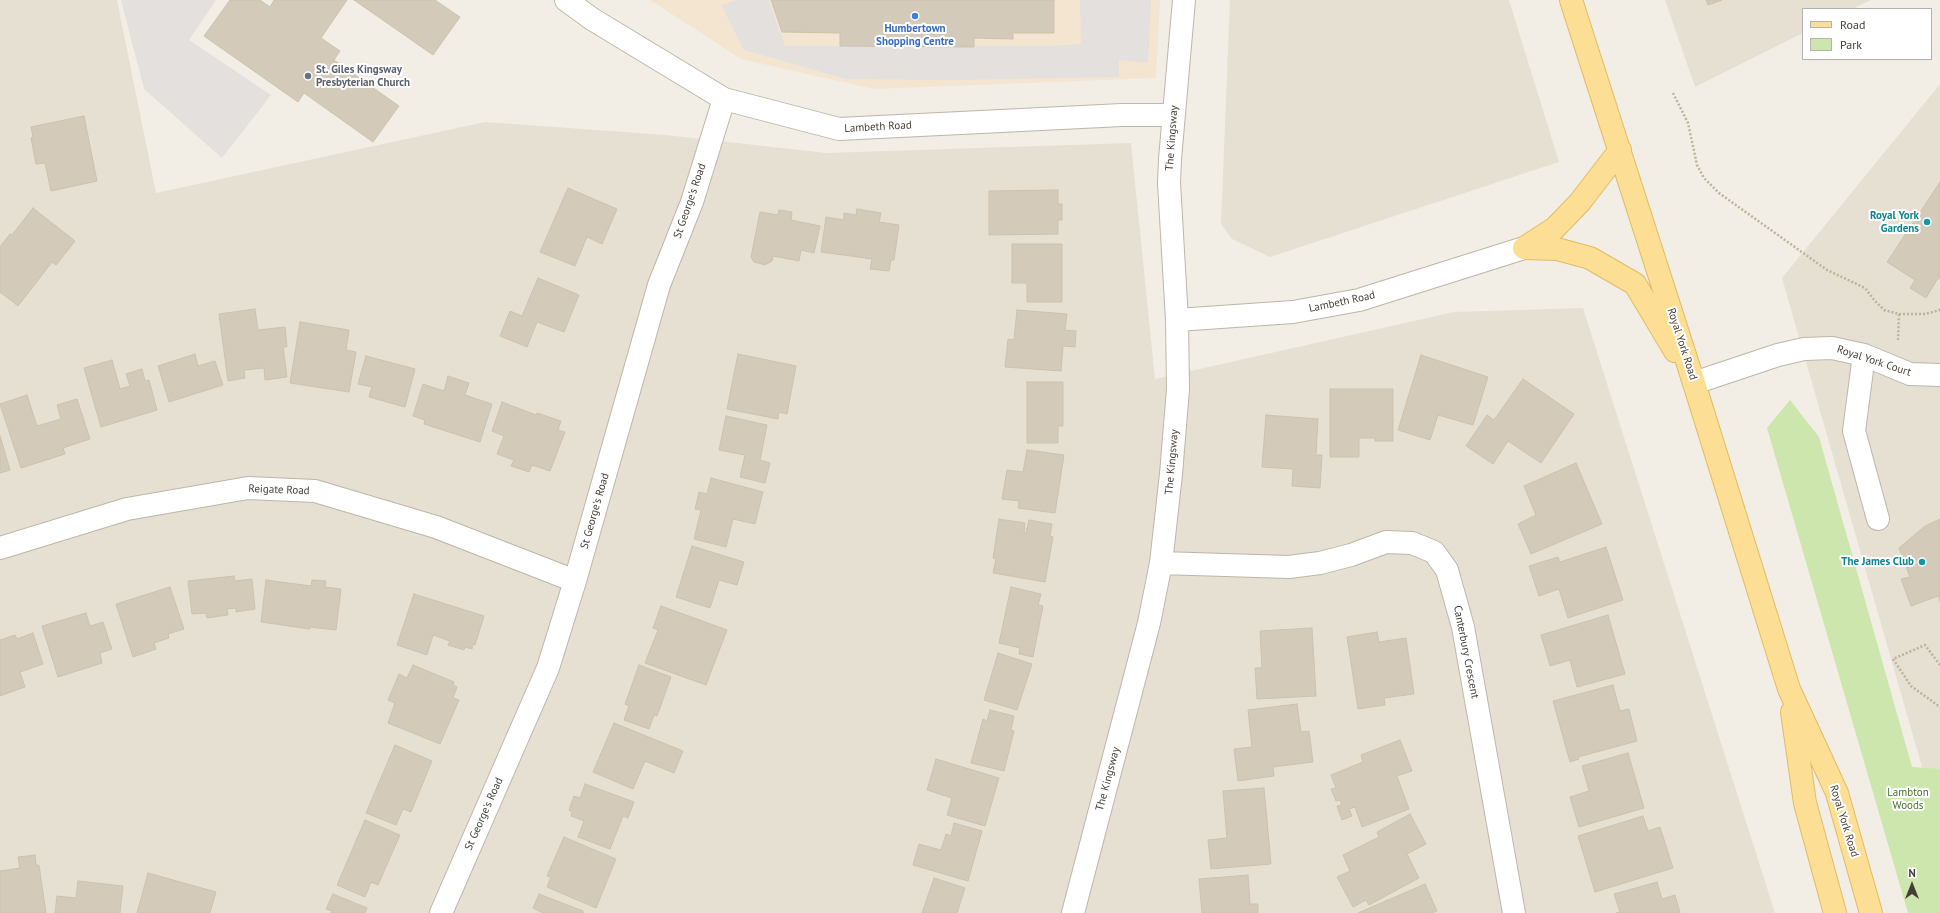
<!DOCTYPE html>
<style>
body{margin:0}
#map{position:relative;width:1940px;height:913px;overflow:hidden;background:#f2eee5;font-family:"PT Sans",sans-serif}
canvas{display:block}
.legend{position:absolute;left:1802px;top:8px;width:130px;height:52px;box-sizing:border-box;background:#fff;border:1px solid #b4b2ae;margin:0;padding:5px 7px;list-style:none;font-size:12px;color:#443e35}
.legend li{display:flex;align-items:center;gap:8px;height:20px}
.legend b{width:20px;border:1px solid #b4b2ae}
.north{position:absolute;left:1892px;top:865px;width:40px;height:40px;-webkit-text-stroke:3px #fff;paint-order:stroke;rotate:0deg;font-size:11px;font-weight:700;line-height:16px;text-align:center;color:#443e35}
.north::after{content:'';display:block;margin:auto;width:14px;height:18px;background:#443e35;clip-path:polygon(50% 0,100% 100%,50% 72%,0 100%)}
</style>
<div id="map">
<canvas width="1940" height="913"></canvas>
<ul class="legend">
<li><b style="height:5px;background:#fcdf94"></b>Road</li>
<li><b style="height:11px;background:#cce6ae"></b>Park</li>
</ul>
<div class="north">N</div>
</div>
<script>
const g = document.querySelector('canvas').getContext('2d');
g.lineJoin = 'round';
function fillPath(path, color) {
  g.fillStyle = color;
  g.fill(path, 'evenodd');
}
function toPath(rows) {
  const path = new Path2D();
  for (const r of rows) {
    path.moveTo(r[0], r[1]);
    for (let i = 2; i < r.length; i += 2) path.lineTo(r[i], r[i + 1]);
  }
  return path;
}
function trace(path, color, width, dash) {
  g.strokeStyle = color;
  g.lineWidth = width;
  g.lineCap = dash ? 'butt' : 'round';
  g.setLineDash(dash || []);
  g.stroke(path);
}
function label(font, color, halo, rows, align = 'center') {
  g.font = font + ' "PT Sans",sans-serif';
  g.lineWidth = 4;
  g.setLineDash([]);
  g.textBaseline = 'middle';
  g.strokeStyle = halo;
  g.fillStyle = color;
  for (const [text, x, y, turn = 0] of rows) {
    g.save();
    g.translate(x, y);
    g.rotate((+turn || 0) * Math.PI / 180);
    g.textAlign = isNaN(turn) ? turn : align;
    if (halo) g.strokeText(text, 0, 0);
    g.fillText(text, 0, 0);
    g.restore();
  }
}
fillPath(toPath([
 [0,0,117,0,156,193,485,122,666,135,826,153,1131,143,1155,379,1454,312,1583,308,1775,913,0,913],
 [1230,0,1509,0,1559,162,1270,257,1232,239,1221,224],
 [1665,0,1871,0,1852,9,1803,9,1803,33,1695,87],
 [1940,84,1940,830,1782,278]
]), '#e6e0d3');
fillPath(toPath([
 [650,0,1160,0,1156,78,874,89,741,59]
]), '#f4e5d0');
fillPath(toPath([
 [1790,400,1819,437,1912,767,1940,769,1940,913,1908,913,1767,428]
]), '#cce6ae');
fillPath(toPath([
 [121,0,216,0,189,40,271,95,222,158,144,89],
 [738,0,768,0,785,46,1050,46,1081,44,1080,0,1151,0,1148,63,1119,60,1119,77,951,80,846,79,744,50,721,5]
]), '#e3e0dd');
const building = toPath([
 [230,0,260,0,270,7,274,0,347,0,321,38,340,51,334,60,399,106,373,142,304,93,298,102,204,36,230,0],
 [354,0,435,0,460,17,433,55,354,0],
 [771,0,1054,0,1054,33,1013,33,1013,39,974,38,974,47,840,46,840,33,782,32,771,0],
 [1706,0,1722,0,1708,5,1706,0],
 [84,116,97,181,51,191,45,163,36,164,31,138,33,137,31,127,84,116],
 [1940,182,1940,279,1938,278,1926,298,1910,288,1915,280,1887,262,1940,182],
 [568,188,617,209,602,244,587,237,575,266,540,252,568,188],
 [1058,190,1058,204,1062,204,1062,220,1058,220,1058,234,989,235,989,191,1058,190],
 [33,208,75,241,56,265,52,262,18,306,0,292,0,247,10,234,12,235,33,208],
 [857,209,881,213,879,222,899,225,894,260,891,260,889,271,870,269,872,259,821,252,826,217,844,220,844,213,856,215,857,209],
 [779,210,792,212,791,220,820,226,814,253,801,250,799,261,773,256,772,261,765,265,754,262,751,257,760,212,778,215,779,210],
 [1012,244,1062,244,1062,302,1027,302,1027,283,1012,283,1012,244],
 [538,278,579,295,564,332,537,322,527,347,500,336,510,311,522,316,538,278],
 [255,309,258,330,285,327,287,347,283,347,287,377,265,380,264,368,244,370,245,378,228,381,219,314,255,309],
 [1017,310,1067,314,1065,330,1076,331,1075,347,1063,346,1061,371,1005,367,1008,339,1014,340,1017,310],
 [300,322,349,330,346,350,356,352,349,392,290,383,300,322],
 [195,354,198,366,215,361,223,385,169,402,158,366,195,354],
 [738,354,796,366,787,414,779,412,778,419,727,409,738,354],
 [1421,355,1488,377,1473,425,1438,415,1430,440,1398,430,1421,355],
 [366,356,415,369,405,407,369,397,372,387,358,384,366,356],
 [112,360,120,389,130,386,126,374,142,369,145,381,149,380,157,410,101,427,84,368,112,360],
 [448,376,469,383,465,395,492,404,480,442,424,424,425,420,413,416,423,384,444,391,448,376],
 [1523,379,1574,414,1541,463,1508,441,1493,464,1466,446,1487,415,1494,420,1523,379],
 [1027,382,1063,382,1063,426,1058,426,1058,443,1027,443,1027,382],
 [1330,389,1393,389,1393,441,1375,441,1375,438,1359,438,1359,457,1330,457,1330,389],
 [27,395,37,426,61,419,57,405,77,399,90,439,63,448,65,454,21,468,0,404,27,395],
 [502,402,536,415,537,413,561,421,558,430,565,432,550,471,532,465,529,472,511,466,514,460,497,454,504,436,492,431,502,402],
 [1266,415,1318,419,1316,455,1322,455,1320,488,1292,486,1293,469,1262,467,1266,415],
 [726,416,767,425,760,460,770,463,765,483,740,477,745,455,719,450,726,416],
 [0,436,10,470,0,473,0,436],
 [1027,450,1064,455,1055,513,1018,508,1019,501,1002,499,1007,470,1023,472,1027,450],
 [1576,463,1602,524,1531,554,1518,524,1536,515,1524,486,1576,463],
 [711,478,763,492,755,524,733,519,726,547,694,539,701,510,695,509,699,492,707,494,711,478],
 [999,519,1025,523,1024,533,1026,533,1029,520,1052,524,1050,536,1053,537,1045,582,993,573,996,559,993,558,999,519],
 [1940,519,1940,601,1938,596,1911,606,1901,579,1910,577,1899,548,1925,526,1940,519],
 [692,546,744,562,737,585,719,580,710,608,676,597,692,546],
 [1606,547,1623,600,1568,618,1559,589,1539,596,1529,566,1558,557,1560,562,1606,547],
 [234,576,235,581,252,579,255,609,236,612,236,608,227,609,228,615,207,618,206,613,192,614,188,581,234,576],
 [266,580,311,586,312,580,326,581,325,587,341,589,336,630,310,627,310,629,261,622,266,580],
 [170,587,184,629,168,634,169,638,154,643,156,649,133,657,116,604,170,587],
 [1011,587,1041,594,1038,605,1043,606,1033,657,1019,654,1020,648,999,643,1011,587],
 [414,594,484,616,475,645,473,644,472,649,465,647,464,650,448,645,450,641,433,635,427,655,397,645,414,594],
 [661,606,727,630,706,685,645,663,658,630,653,628,661,606],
 [86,613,90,626,103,622,112,649,100,653,102,663,58,677,42,626,86,613],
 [1608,615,1625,674,1577,687,1570,660,1550,666,1541,635,1608,615],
 [1312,628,1316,696,1257,699,1255,668,1262,668,1260,631,1312,628],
 [1377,632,1379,642,1406,638,1414,694,1384,698,1385,705,1358,709,1347,637,1377,632],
 [33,633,43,664,20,672,25,687,0,696,0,640,15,635,17,639,33,633],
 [998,653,1032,664,1017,710,984,700,998,653],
 [413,665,454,682,453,685,457,687,453,698,459,700,440,744,388,723,395,703,388,700,399,674,407,678,413,665],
 [639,665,671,677,657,716,654,715,649,729,624,720,629,706,625,704,639,665],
 [1613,685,1620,711,1629,709,1637,741,1578,757,1579,759,1570,762,1553,701,1613,685],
 [1297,704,1301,732,1309,731,1313,762,1273,767,1274,776,1238,781,1234,749,1252,747,1248,710,1297,704],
 [990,710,1014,716,1011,730,1014,731,1004,771,971,763,983,719,987,721,990,710],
 [614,723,683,751,674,773,645,761,633,789,593,772,614,723],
 [1400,740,1412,771,1397,776,1409,809,1362,827,1355,807,1349,809,1352,816,1342,820,1337,806,1342,805,1340,800,1336,801,1331,789,1336,788,1331,775,1363,762,1361,755,1400,740],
 [395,745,432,761,411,812,403,809,396,825,366,813,395,745],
 [1628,753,1644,808,1579,827,1570,797,1589,791,1582,766,1628,753],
 [936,759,999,778,985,826,947,815,952,798,927,790,936,759],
 [585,784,634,802,628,818,623,816,610,849,578,837,584,821,571,816,572,812,569,810,574,796,580,798,585,784],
 [1264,788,1271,864,1211,869,1208,840,1227,838,1223,791,1264,788],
 [1410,814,1426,844,1407,854,1419,878,1369,905,1366,900,1353,907,1337,877,1350,871,1343,855,1379,837,1377,832,1410,814],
 [1643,816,1648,831,1660,827,1673,868,1595,892,1578,836,1643,816],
 [365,820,400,835,378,885,371,882,365,897,337,885,365,820],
 [954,823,982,831,968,881,913,865,919,844,941,850,946,834,951,836,954,823],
 [564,837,616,859,596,908,547,887,551,877,547,876,564,837],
 [35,855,36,865,39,865,46,913,0,913,0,871,20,868,18,857,35,855],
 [148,873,216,892,210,913,137,913,148,873],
 [1248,875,1250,904,1258,904,1258,913,1202,913,1199,879,1248,875],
 [934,878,965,888,957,913,922,913,934,878],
 [78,881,123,886,120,913,55,913,57,896,76,898,78,881],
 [1657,882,1662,899,1675,895,1680,913,1616,913,1620,912,1614,894,1657,882],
 [1425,884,1437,911,1432,913,1358,913,1425,884],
 [333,894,367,908,365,913,331,913,332,911,326,909,333,894],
 [539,894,583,911,583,913,543,913,533,908,539,894]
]);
fillPath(building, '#d3caba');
trace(building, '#cec2ae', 1);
const minor = toPath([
 [566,0,592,19,724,99,839,129,1122,115,1173,115],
 [1177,320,1293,312,1359,300,1524,248],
 [1864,355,1854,431,1878,519],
 [1694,383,1778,355,1804,349,1832,348,1864,355,1910,374,1940,375],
 [0,548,127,509,248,488,315,491,436,527,575,581],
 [1161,563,1289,567,1320,563,1351,555,1386,542,1412,543,1434,552,1447,570,1463,627,1514,913],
 [441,913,548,668,575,581,659,285,692,202,724,99],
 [1073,913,1149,623,1161,563,1171,474,1178,389,1177,320,1169,183,1170,159,1184,0]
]);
const major = toPath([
 [1571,0,1694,383,1789,689,1837,793,1871,913],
 [1524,248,1557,249,1590,258,1635,284,1675,351],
 [1524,248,1555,228,1580,202,1620,150],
 [1792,712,1805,803,1835,913]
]);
trace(minor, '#bdb6a8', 24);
trace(major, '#e0bc64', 24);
trace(toPath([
 [1673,93,1688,123,1697,165,1704,178,1719,193,1827,270,1865,288,1875,301,1884,310,1899,314,1898,340],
 [1899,314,1925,314,1940,310],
 [1940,665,1925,645,1893,659,1911,686,1940,707]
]), '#beb299', 2.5, [2, 2]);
trace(minor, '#fff', 22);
trace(major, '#fcdf94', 22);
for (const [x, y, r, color] of [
 [915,16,4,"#3f7fe0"],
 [308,76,4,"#6b7280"],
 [1927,222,4,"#0f9aa8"],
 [1922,562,4,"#0f9aa8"]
]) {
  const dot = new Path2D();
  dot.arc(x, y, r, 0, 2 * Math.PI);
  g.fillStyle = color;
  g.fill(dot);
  trace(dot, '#fff', 1.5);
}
label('bold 11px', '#366cbe', '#fff', [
 ["Humbertown",915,29],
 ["Shopping Centre",915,42]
]);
label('bold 11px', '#5b616d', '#fff', [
 ["St. Giles Kingsway",316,70],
 ["Presbyterian Church",316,83]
], 'left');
label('11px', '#443e35', '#fff', [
 ["Lambeth Road",878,127,-3],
 ["The Kingsway",1172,138,-86],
 ["St George's Road",690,201,-71],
 ["Lambeth Road",1342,302,-12],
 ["Royal York Road",1682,344,72],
 ["Royal York Court",1874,361,18],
 ["The Kingsway",1172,462,-85],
 ["Reigate Road",279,490,2],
 ["St George's Road",595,511,-74],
 ["Canterbury Crescent",1466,652,79],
 ["The Kingsway",1108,779,-75],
 ["St George's Road",484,814,-66],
 ["Royal York Road",1844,821,73]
]);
label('bold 11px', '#0d838f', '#fff', [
 ["Royal York",1919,216],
 ["Gardens",1919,229],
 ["The James Club",1914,562]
], 'right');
label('11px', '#45742a', '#fff', [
 ["Lambton",1908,793],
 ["Woods",1908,806]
]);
</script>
